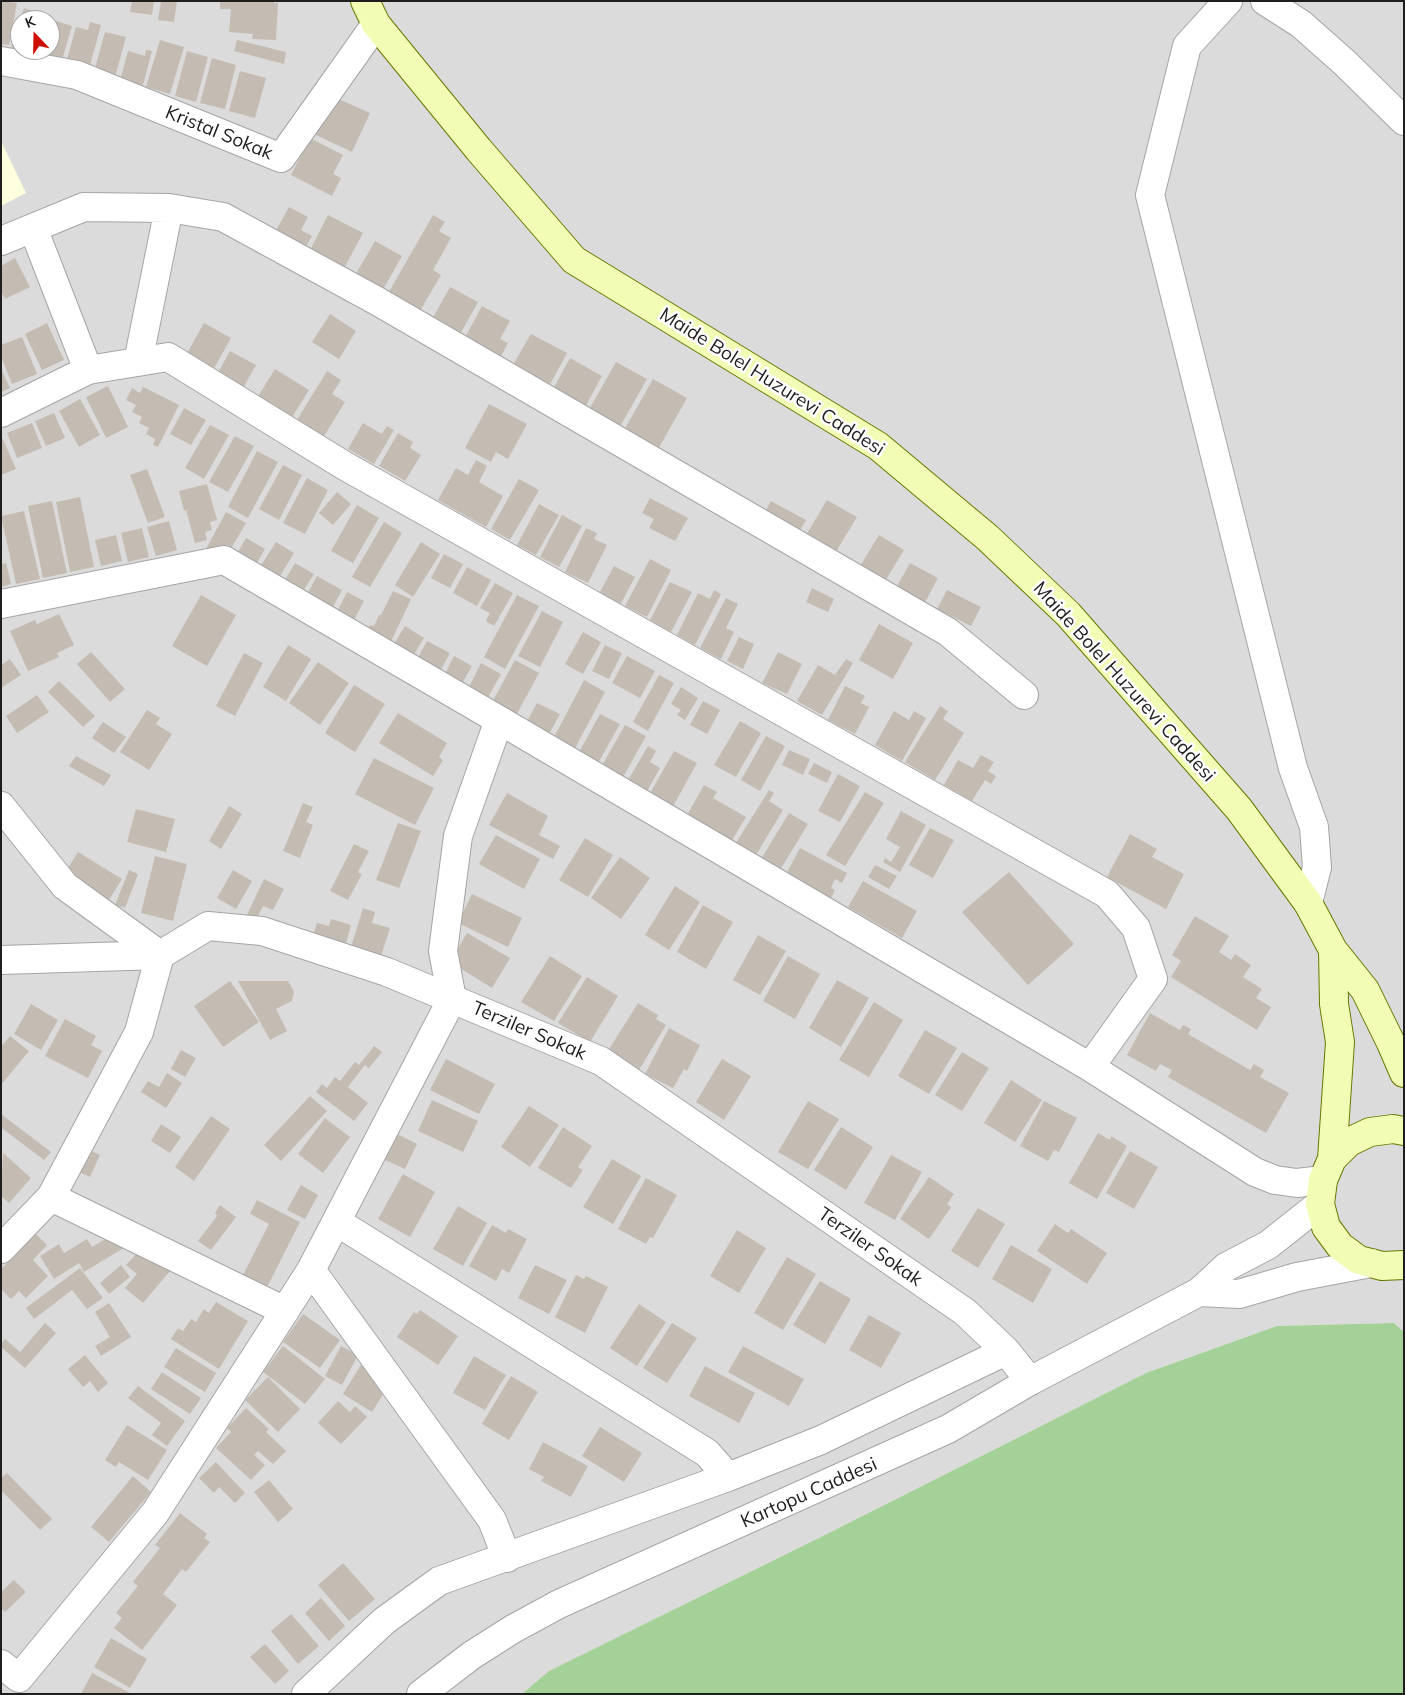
<!DOCTYPE html>
<style>
body{margin:0}
#map{position:relative;width:1405px;height:1695px;overflow:hidden;background:#f0ede4;font-family:Mulish,sans-serif}
canvas{display:block}
.frame{position:absolute;inset:0;border:2px solid #1e1e1e;pointer-events:none}
.north{position:absolute;left:10px;top:10px;width:50px;height:50px;box-sizing:border-box;background:#fff;border:1px solid #a5a5a5;border-radius:50%;rotate:339deg;font-size:14px;font-weight:700;line-height:20px;text-align:center;color:#1e1e1e}
.north::after{content:'';display:block;margin:auto;width:18px;height:22px;background:#cd0f00;clip-path:polygon(50% 0,100% 100%,50% 72%,0 100%)}
</style>
<div id="map">
<canvas width="1405" height="1695"></canvas>
<div class="frame"></div>
<div class="north">K</div>
</div>
<script>
const g = document.querySelector('canvas').getContext('2d');
g.lineJoin = 'round';
function fillPath(path, color) {
  g.fillStyle = color;
  g.fill(path, 'evenodd');
}
function toPath(rows) {
  const path = new Path2D();
  for (const r of rows) {
    path.moveTo(r[0], r[1]);
    for (let i = 2; i < r.length; i += 2) path.lineTo(r[i], r[i + 1]);
  }
  return path;
}
function trace(path, color, width, dash) {
  g.strokeStyle = color;
  g.lineWidth = width;
  g.lineCap = dash ? 'butt' : 'round';
  g.setLineDash(dash || []);
  g.stroke(path);
}
function label(font, color, halo, rows, align = 'center') {
  g.font = font + ' Mulish,sans-serif';
  g.lineWidth = 5;
  g.setLineDash([]);
  g.textBaseline = 'middle';
  g.strokeStyle = halo;
  g.fillStyle = color;
  for (const [text, x, y, turn = 0] of rows) {
    g.save();
    g.translate(x, y);
    g.rotate((+turn || 0) * Math.PI / 180);
    g.textAlign = isNaN(turn) ? turn : align;
    if (halo) g.strokeText(text, 0, 0);
    g.fillText(text, 0, 0);
    g.restore();
  }
}
fillPath(toPath([
 [1,1,1404,1,1404,1332,1394,1323,1277,1326,1146,1373,821,1537,549,1671,522,1694,1,1694],
 [20,20,50,20,50,50,20,50]
]), '#dcdbdb');
fillPath(toPath([
 [1,141,26,193,1,206]
]), '#fdffde');
fillPath(toPath([
 [1394,1323,1404,1332,1404,1694,522,1694,549,1671,821,1537,1146,1373,1277,1326]
]), '#a4d197');
fillPath(toPath([
 [1,1,17,3,9,45,1,44],
 [132,1,154,1,152,15,130,12],
 [161,1,177,1,174,22,158,20],
 [220,1,274,1,274,3,278,3,276,40,252,39,253,34,229,32,231,9,220,9],
 [24,8,45,15,43,20,20,20],
 [50,19,72,26,61,63,38,56,40,50,50,50],
 [20,21,20,50,11,48],
 [90,22,101,25,89,69,66,63,76,27,88,30],
 [105,32,126,37,115,77,94,72],
 [160,40,184,47,170,94,146,87],
 [237,40,286,52,284,64,234,51],
 [146,50,152,51,143,85,120,80,128,51,145,56],
 [187,51,208,57,196,102,175,96],
 [212,58,236,65,225,109,200,103],
 [240,71,266,78,255,118,229,111],
 [334,97,370,113,352,152,316,135],
 [310,138,343,155,333,174,341,178,332,196,291,175],
 [289,207,308,217,301,230,312,236,304,250,274,234],
 [328,215,363,233,342,272,308,254],
 [433,215,445,222,439,231,451,238,433,270,441,275,417,316,386,297],
 [375,241,402,256,380,295,353,279],
 [15,258,30,287,5,299,1,291,1,266],
 [450,287,478,302,458,338,430,323],
 [482,306,510,321,500,339,508,343,498,362,462,343],
 [330,314,356,331,339,359,312,342],
 [47,323,64,360,42,370,25,334],
 [204,323,231,338,212,372,185,357],
 [531,334,567,353,547,390,510,370],
 [22,337,37,374,12,384,1,356,1,345],
 [230,351,256,365,242,390,216,376],
 [570,358,602,376,583,411,551,393],
 [616,362,647,379,618,430,587,413],
 [1,369,10,388,1,392],
 [275,369,309,390,291,419,257,398],
 [327,371,341,380,332,394,345,402,324,436,297,420],
 [653,379,687,398,657,451,623,432],
 [108,386,128,427,106,438,86,397],
 [143,387,179,405,158,447,153,445,155,439,146,434,149,428,139,423,142,417,132,412,136,405,126,400,132,388,140,393],
 [80,399,100,435,79,447,59,411],
 [489,404,527,424,508,459,496,452,491,462,465,448],
 [184,408,206,420,191,445,170,434],
 [54,413,65,438,46,446,35,421],
 [32,423,42,448,17,458,7,433],
 [363,423,382,434,387,426,394,430,374,464,348,449],
 [210,425,229,435,204,479,185,468],
 [398,433,413,442,410,448,421,455,405,481,379,466],
 [1,435,16,469,1,475],
 [235,436,254,446,228,492,209,482],
 [257,451,278,462,248,518,228,507],
 [476,460,487,466,479,482,503,496,486,527,438,500,456,468,468,475],
 [283,465,302,475,279,520,259,509],
 [147,469,165,517,148,523,130,475],
 [307,478,328,490,305,534,283,523],
 [519,479,539,490,510,540,491,529],
 [207,484,217,520,210,522,212,530,205,532,207,540,195,543,186,510,184,511,179,491],
 [337,492,351,504,333,525,319,513],
 [80,497,94,567,70,572,56,502],
 [650,498,688,518,675,541,649,528,654,519,642,513],
 [827,500,857,517,834,555,805,537],
 [52,501,67,573,43,578,28,506],
 [771,501,806,520,800,530,765,512],
 [539,504,559,515,536,555,517,545],
 [357,505,379,518,353,563,331,551],
 [24,511,40,579,16,584,1,516],
 [226,512,246,523,225,559,206,549],
 [562,515,582,526,559,567,540,557],
 [169,521,177,550,156,556,147,527],
 [384,522,402,533,370,587,352,577],
 [142,528,149,557,128,562,121,533],
 [586,528,597,533,594,539,607,545,588,583,565,572],
 [116,535,122,561,101,566,95,540],
 [879,535,904,550,884,583,859,568],
 [246,538,265,549,251,573,232,562],
 [276,542,294,553,274,586,255,575],
 [421,542,440,554,413,597,395,585],
 [444,554,463,564,450,588,431,578],
 [650,559,671,570,647,617,625,606],
 [6,563,11,584,1,587,1,564],
 [295,563,314,574,298,599,280,588],
 [910,563,938,578,924,604,896,588],
 [614,566,635,577,620,605,599,594],
 [467,567,491,580,477,606,453,593],
 [317,576,342,590,328,616,303,602],
 [670,582,692,592,671,632,650,620],
 [495,583,513,593,494,626,486,621,490,613,480,608],
 [812,588,834,599,828,612,806,602],
 [714,590,721,594,695,645,677,635,698,593,710,599],
 [947,590,981,607,971,626,937,609],
 [393,591,411,599,388,648,365,637,370,625,374,626,379,615,381,615],
 [347,592,364,601,350,628,333,620],
 [201,595,236,615,207,666,172,646],
 [517,595,539,606,505,669,484,657],
 [726,598,738,604,726,628,734,632,721,659,700,648],
 [542,611,563,622,540,667,518,656],
 [59,614,74,645,57,653,59,657,28,671,10,631,35,620,37,624],
 [879,624,913,643,893,679,859,660],
 [405,626,424,638,410,661,391,649],
 [583,632,601,642,583,674,565,664],
 [739,637,754,644,743,669,727,661],
 [427,641,450,653,437,677,414,665],
 [288,645,311,659,286,701,263,687],
 [605,645,622,653,609,679,592,671],
 [91,652,125,689,110,702,77,664],
 [778,652,802,664,787,694,762,683],
 [244,653,263,663,235,716,216,706],
 [454,656,472,666,459,689,442,680],
 [627,656,655,671,640,698,612,683],
 [10,659,21,675,1,688,1,665],
 [846,659,853,663,822,715,797,701,818,665,835,675],
 [515,660,539,673,514,719,490,706],
 [318,662,349,683,320,725,289,703],
 [481,663,501,674,485,703,466,693],
 [659,675,674,683,648,731,633,722],
 [584,680,605,692,573,752,552,741],
 [59,681,95,716,83,727,48,692],
 [354,685,385,704,355,752,325,733],
 [845,686,865,696,861,703,869,707,855,734,828,720],
 [681,687,698,698,685,720,677,715,681,710,671,704],
 [37,695,49,712,17,733,6,716],
 [703,701,720,710,707,734,690,725],
 [537,703,560,714,547,738,524,727],
 [940,706,948,711,943,719,964,733,935,780,905,762],
 [147,710,160,718,156,724,172,734,149,770,120,752],
 [894,711,909,720,914,711,926,718,902,761,875,745],
 [398,713,447,743,439,757,443,760,433,776,379,743],
 [600,714,620,724,597,765,578,754],
 [740,721,761,733,736,777,714,765],
 [103,722,126,737,114,753,92,738],
 [625,725,646,736,621,781,600,769],
 [766,736,785,746,760,791,741,780],
 [648,746,656,751,650,762,660,768,646,793,627,782],
 [789,750,810,759,803,775,782,765],
 [674,751,697,763,672,808,649,795],
 [981,755,994,762,988,771,996,776,991,784,985,780,972,801,944,785,958,760,973,768],
 [76,756,111,775,104,786,69,766],
 [374,758,434,788,415,825,355,794],
 [814,763,832,772,827,783,808,774],
 [838,774,860,786,840,822,818,811],
 [704,785,717,792,713,798,746,817,731,842,686,817],
 [769,790,774,793,769,801,783,810,756,855,736,843],
 [865,792,884,803,845,866,826,855],
 [507,793,548,816,539,835,560,846,553,859,489,825],
 [303,803,313,807,306,822,313,825,300,858,283,851],
 [229,806,242,814,221,849,209,841],
 [136,809,175,819,166,852,127,842],
 [901,811,926,825,900,872,883,862,885,858,891,862,900,847,886,839],
 [789,813,808,824,780,870,761,859],
 [398,823,421,831,399,888,376,880],
 [930,828,954,840,933,878,909,865],
 [1130,834,1157,849,1152,857,1184,874,1166,909,1107,877],
 [496,835,540,859,524,889,479,864],
 [585,838,613,855,588,897,559,880],
 [354,844,369,851,358,872,362,874,348,900,330,891],
 [800,848,847,873,842,883,835,879,831,888,835,890,831,898,786,874],
 [78,852,122,879,109,900,65,873],
 [155,856,187,864,173,921,141,913],
 [620,857,650,878,621,919,591,898],
 [875,865,897,876,889,889,868,877],
 [129,870,138,874,125,908,115,905],
 [233,870,252,881,236,909,217,898],
 [1009,872,1074,944,1028,985,962,912],
 [264,879,284,889,273,910,263,906,256,920,247,915],
 [863,881,917,911,902,938,848,907],
 [675,886,700,902,669,950,645,935],
 [472,894,522,918,508,947,458,923],
 [703,905,733,922,706,969,677,952],
 [363,908,375,912,372,923,390,928,381,956,351,947],
 [1195,916,1229,936,1219,952,1231,960,1235,954,1251,965,1243,977,1262,989,1256,998,1271,1007,1257,1030,1171,977,1181,961,1172,955],
 [331,919,351,925,344,951,311,941,317,923,329,926],
 [467,933,510,958,492,988,450,962],
 [758,935,786,951,760,995,733,980],
 [550,956,582,976,554,1021,521,1002],
 [788,956,820,974,795,1019,763,1001],
 [587,977,618,996,590,1042,558,1023],
 [837,980,869,998,841,1047,809,1028],
 [230,981,259,1022,223,1047,194,1006],
 [238,981,288,981,294,992,292,1001,276,1009,287,1031,270,1040],
 [874,1002,903,1020,869,1077,839,1060],
 [638,1003,658,1015,656,1019,666,1025,639,1070,608,1051],
 [31,1004,58,1020,41,1050,14,1034],
 [1150,1013,1180,1030,1183,1025,1191,1029,1188,1034,1250,1070,1254,1064,1264,1070,1260,1077,1289,1093,1266,1133,1168,1077,1172,1070,1160,1064,1156,1071,1127,1055],
 [65,1019,96,1036,91,1045,102,1051,88,1078,45,1056],
 [669,1028,700,1045,687,1071,684,1069,673,1088,645,1074],
 [925,1030,957,1048,929,1094,898,1076],
 [10,1036,29,1051,1,1085,1,1047],
 [374,1046,382,1052,369,1068,365,1065,348,1087,368,1103,354,1121,316,1092,322,1084,327,1088,335,1077,340,1081,355,1062,359,1065],
 [181,1050,196,1058,185,1077,171,1069],
 [962,1052,989,1068,962,1111,935,1095],
 [446,1059,495,1084,479,1114,430,1090],
 [722,1059,751,1076,724,1120,696,1102],
 [167,1073,182,1083,166,1108,141,1092,148,1081,159,1087],
 [1011,1080,1042,1100,1015,1142,984,1123],
 [310,1096,327,1111,281,1161,264,1145],
 [432,1100,478,1121,463,1152,418,1131],
 [808,1101,839,1119,808,1169,778,1152],
 [1044,1101,1077,1118,1059,1152,1054,1150,1048,1161,1020,1146],
 [529,1106,559,1125,530,1167,501,1147],
 [1,1114,51,1152,44,1160,3,1129,1,1130],
 [211,1116,230,1129,194,1181,175,1167],
 [325,1118,350,1137,323,1173,298,1154],
 [161,1124,181,1137,170,1153,151,1141],
 [563,1127,592,1146,578,1167,583,1170,571,1188,538,1168],
 [841,1127,873,1147,846,1190,814,1170],
 [1098,1133,1110,1140,1111,1136,1127,1146,1097,1199,1069,1183],
 [397,1134,417,1144,405,1169,385,1160],
 [87,1149,100,1155,90,1177,77,1171],
 [1130,1151,1158,1167,1134,1209,1106,1193],
 [3,1153,31,1178,9,1203,1,1196],
 [891,1155,922,1172,895,1220,864,1203],
 [612,1159,641,1176,613,1224,583,1207],
 [403,1174,435,1192,410,1237,378,1219],
 [929,1177,954,1194,947,1204,951,1207,929,1239,900,1219],
 [646,1178,677,1195,653,1238,650,1237,646,1244,618,1229],
 [301,1185,318,1195,305,1219,287,1210],
 [257,1200,300,1222,267,1287,243,1275,269,1224,250,1214],
 [220,1205,236,1217,211,1250,198,1241,217,1216,215,1213],
 [458,1206,487,1223,463,1266,433,1249],
 [978,1208,1005,1224,978,1268,951,1251],
 [1055,1224,1068,1233,1071,1229,1107,1253,1087,1284,1037,1251],
 [492,1225,506,1233,508,1229,527,1239,509,1273,502,1269,496,1281,469,1266],
 [737,1230,766,1248,739,1293,710,1276],
 [36,1234,47,1245,33,1260,48,1276,26,1298,19,1291,11,1299,1,1289,1,1269],
 [114,1234,127,1246,84,1272,79,1263,54,1279,40,1256,59,1244,64,1253,87,1239,92,1247],
 [1011,1245,1052,1269,1033,1303,992,1279],
 [142,1248,170,1271,143,1303,125,1288,137,1274,126,1265],
 [787,1257,816,1274,783,1330,754,1313],
 [121,1265,130,1277,109,1294,100,1283],
 [535,1265,567,1280,549,1314,518,1298],
 [80,1268,103,1298,87,1309,72,1290,34,1319,26,1308],
 [576,1275,584,1279,586,1276,608,1287,585,1333,555,1317],
 [820,1281,851,1299,825,1344,793,1325],
 [216,1302,248,1321,219,1369,171,1339,178,1328,183,1331,191,1319,196,1322,204,1309,209,1313],
 [109,1303,131,1337,101,1356,95,1346,110,1337,95,1312],
 [639,1304,666,1322,637,1366,610,1348],
 [420,1310,458,1336,438,1365,397,1337,414,1312,417,1314],
 [303,1314,340,1340,320,1368,283,1342],
 [869,1315,901,1333,881,1368,849,1350],
 [45,1323,56,1333,25,1368,1,1347,1,1344,5,1339,20,1352],
 [672,1323,697,1338,667,1383,643,1368],
 [283,1346,325,1379,305,1404,263,1372],
 [341,1346,358,1355,342,1385,325,1376],
 [743,1346,804,1379,789,1406,728,1372],
 [176,1348,216,1373,205,1392,164,1367],
 [85,1355,108,1383,98,1392,90,1381,83,1387,68,1369],
 [474,1356,506,1375,485,1410,453,1393],
 [361,1365,374,1373,372,1379,387,1388,372,1412,343,1394],
 [705,1366,755,1393,739,1423,689,1396],
 [162,1372,201,1398,190,1414,151,1389],
 [511,1376,538,1392,509,1440,482,1424],
 [268,1377,300,1409,278,1432,245,1400],
 [138,1386,185,1421,167,1446,152,1435,161,1423,128,1398],
 [338,1401,350,1412,355,1406,367,1417,341,1444,318,1423],
 [246,1408,269,1429,266,1432,286,1451,273,1464,258,1451,254,1455,265,1465,251,1480,216,1448,231,1432,227,1428],
 [127,1425,167,1450,148,1480,119,1462,116,1467,105,1460],
 [600,1427,642,1453,624,1482,582,1456],
 [543,1442,588,1466,571,1497,541,1481,544,1477,529,1469],
 [216,1462,245,1493,235,1503,219,1487,214,1493,199,1478],
 [7,1473,52,1519,40,1530,1,1490,1,1478],
 [133,1476,151,1492,109,1542,91,1527],
 [269,1480,293,1509,278,1522,254,1492],
 [180,1513,207,1534,204,1538,210,1542,186,1572,182,1569,163,1594,177,1605,142,1650,114,1628,122,1618,116,1613,138,1586,133,1582,160,1548,155,1545],
 [343,1563,375,1599,349,1621,318,1585],
 [14,1580,26,1592,5,1612,1,1608,1,1592],
 [321,1598,345,1626,329,1641,305,1613],
 [291,1614,319,1646,298,1664,271,1631],
 [111,1638,147,1659,130,1688,94,1667],
 [265,1644,289,1671,275,1684,250,1657],
 [92,1673,132,1694,81,1694]
]), '#c4bcb3');
const minor = toPath([
 [1228,1,1187,46,1150,195,1293,768,1314,827,1317,867,1308,903],
 [1265,1,1301,24,1345,63,1404,121],
 [1,61,77,75,281,158,376,24],
 [33,228,88,370],
 [1,241,84,207,169,208,223,217,377,301,948,632,1024,695],
 [138,362,169,208],
 [1,413,88,370,168,357,345,466,1107,894,1136,928,1153,979,1090,1067],
 [1,604,224,560,499,720,458,836,443,951,452,999,311,1270,155,1513,19,1678,1,1664],
 [499,720,1090,1067,1255,1172,1275,1180,1297,1183,1323,1180],
 [1,806,65,886,160,955,208,926,262,931,387,972,601,1061,965,1312,1006,1351,1030,1381],
 [1,960,160,955,139,1032,51,1197,1,1249],
 [51,1197,285,1311],
 [337,1222,707,1453,728,1477],
 [311,1270,492,1520,507,1558],
 [306,1694,384,1621,439,1581,728,1477,821,1440,1006,1351]
]);
const tertiary = toPath([
 [1199,1292,1239,1294,1297,1277,1371,1263],
 [421,1694,472,1655,513,1629,559,1604,948,1429,1030,1381,1199,1292,1226,1267,1268,1245,1320,1204]
]);
const secondary = toPath([
 [365,1,376,24,479,150,574,260,878,446,988,538,1068,614,1239,809,1308,903,1333,950,1365,990,1391,1043,1404,1073],
 [1404,1131,1393,1129,1370,1132,1349,1142,1332,1159,1323,1180,1320,1204,1326,1227,1340,1246,1359,1260,1371,1263,1382,1266,1404,1265],
 [1332,1159,1340,1042,1334,1004,1333,950]
]);
trace(minor, '#a5a5a5', 30);
trace(tertiary, '#a5a5a5', 30);
trace(secondary, '#647a00', 30);
trace(minor, '#fff', 28);
trace(tertiary, '#fff', 28);
trace(secondary, '#f3fcb5', 28);
label('19px', '#1e1e1e', '#fff', [
 ["Kristal Sokak",219,133,22],
 ["Maide Bolel Huzurevi Caddesi",772,382,32],
 ["Maide Bolel Huzurevi Caddesi",1124,682,48],
 ["Terziler Sokak",529,1031,23],
 ["Terziler Sokak",870,1247,35],
 ["Kartopu Caddesi",809,1493,-24]
]);
</script>
